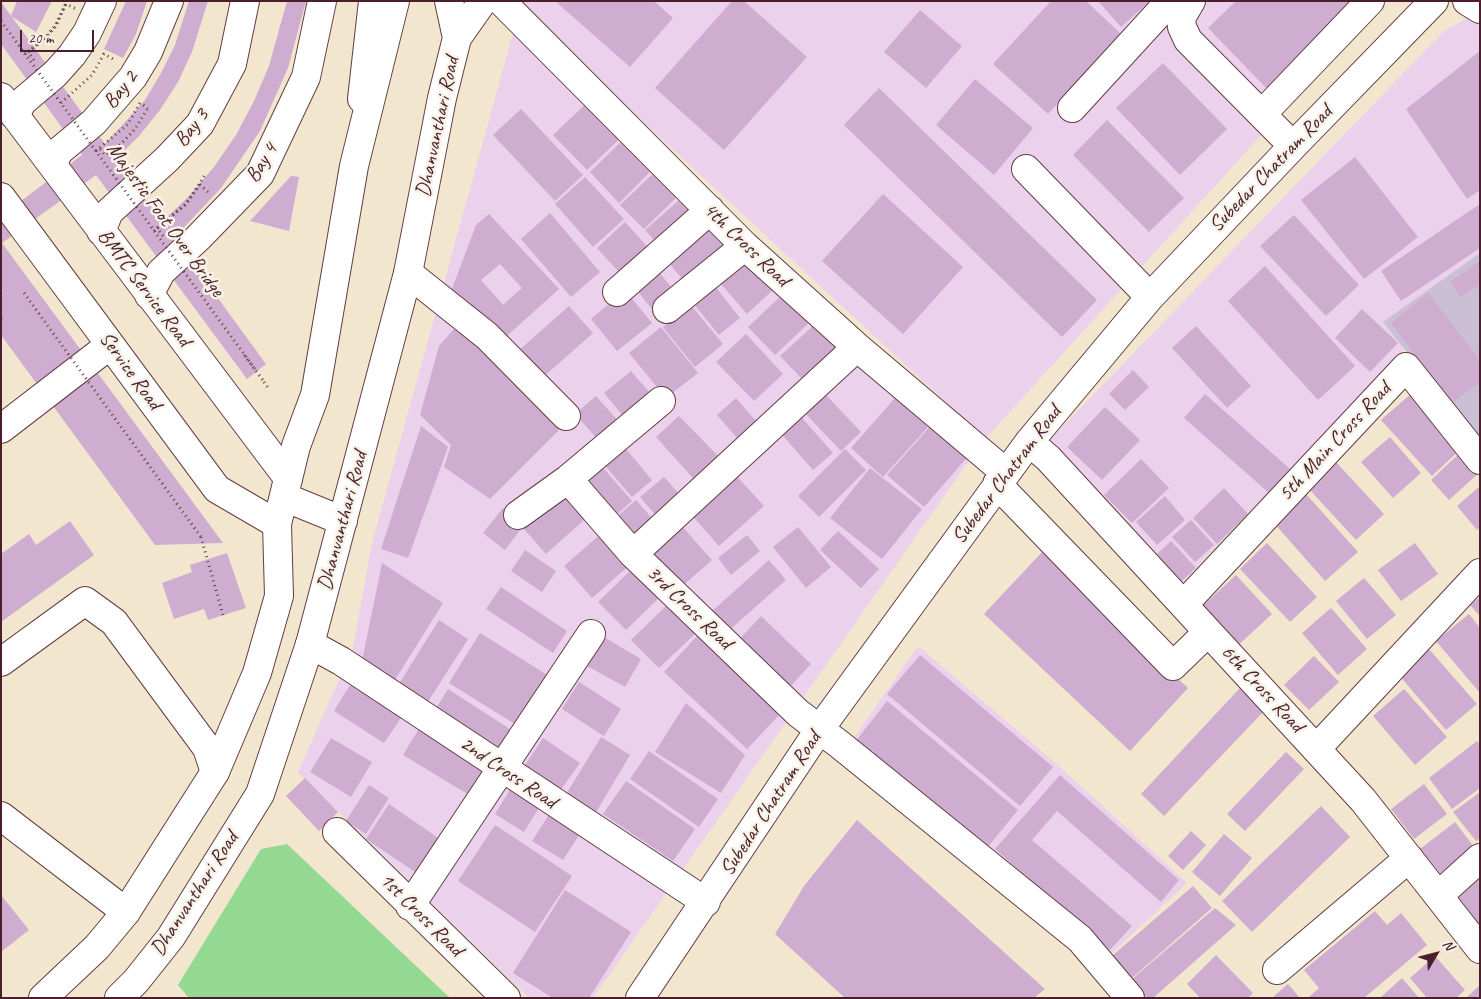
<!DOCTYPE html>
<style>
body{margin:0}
#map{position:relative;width:1481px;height:999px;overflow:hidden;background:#f2e6ce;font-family:Caveat,sans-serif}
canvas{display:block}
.frame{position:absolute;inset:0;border:2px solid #4a1f2b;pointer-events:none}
.north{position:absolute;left:1411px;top:929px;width:50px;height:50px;-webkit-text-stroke:4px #f7f3e8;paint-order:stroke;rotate:53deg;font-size:14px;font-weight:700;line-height:20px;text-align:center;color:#4a1f2b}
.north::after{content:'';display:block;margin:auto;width:18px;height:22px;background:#4a1f2b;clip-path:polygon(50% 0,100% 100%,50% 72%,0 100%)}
.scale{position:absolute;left:20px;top:30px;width:74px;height:22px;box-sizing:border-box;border:2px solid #4a1f2b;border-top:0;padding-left:6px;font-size:15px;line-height:18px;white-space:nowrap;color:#4a1f2b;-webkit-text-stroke:4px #f7f3e8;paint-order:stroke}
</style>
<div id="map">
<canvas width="1481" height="999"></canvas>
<div class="frame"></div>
<div class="north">N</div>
<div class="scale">20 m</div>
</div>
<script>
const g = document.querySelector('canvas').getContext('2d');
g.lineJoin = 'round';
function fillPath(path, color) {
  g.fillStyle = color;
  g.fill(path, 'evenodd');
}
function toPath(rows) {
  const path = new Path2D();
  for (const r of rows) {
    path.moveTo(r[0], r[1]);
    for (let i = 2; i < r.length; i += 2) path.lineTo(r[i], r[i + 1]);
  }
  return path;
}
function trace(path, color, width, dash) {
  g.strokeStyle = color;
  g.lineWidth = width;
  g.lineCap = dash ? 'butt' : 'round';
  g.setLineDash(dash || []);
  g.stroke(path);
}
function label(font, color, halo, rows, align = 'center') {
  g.font = font + ' Caveat,sans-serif';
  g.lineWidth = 5;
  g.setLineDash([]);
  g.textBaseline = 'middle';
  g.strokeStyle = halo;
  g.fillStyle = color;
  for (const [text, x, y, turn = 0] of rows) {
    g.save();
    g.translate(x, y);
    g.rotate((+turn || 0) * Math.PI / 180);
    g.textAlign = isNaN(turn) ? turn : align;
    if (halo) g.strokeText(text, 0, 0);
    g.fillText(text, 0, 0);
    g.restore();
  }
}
fillPath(toPath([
 [518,1,1383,1,987,437,966,421,517,5],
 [1480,15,1480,445,1404,349,1177,588,1044,446,1444,31,1471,16],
 [515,26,975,452,593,998,529,998,298,772,353,648,372,543],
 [918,646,1060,767,1187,883,1107,958,851,742]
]), '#ebd1ec');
fillPath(toPath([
 [1480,253,1480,445,1383,322]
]), '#cbbfd6');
fillPath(toPath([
 [287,844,450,998,189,998,178,985,261,849]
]), '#94d992');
fillPath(toPath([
 [17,1,52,1,36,32,11,16],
 [126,1,147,1,136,34,123,58,104,49],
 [189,1,208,1,192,52,178,82,160,110,139,136,116,159,162,222,189,196,214,167,236,135,254,101,269,66,287,1,306,1,288,68,260,131,221,188,174,238,266,364,247,379,96,175,2,243,223,543,155,545,1,335,1,292,3,291,1,288,1,216,82,155,1,44,1,2,105,144,145,100,161,73,175,45],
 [555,1,654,1,673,18,630,67],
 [732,1,744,1,807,57,724,150,655,88],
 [1051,1,1086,1,1121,34,1048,114,993,64],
 [1098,1,1148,1,1149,2,1121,27],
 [1236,1,1364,1,1270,92,1208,28],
 [920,10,962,46,926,88,884,52],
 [1480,51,1480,190,1467,199,1406,109],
 [1163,63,1227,129,1180,175,1116,108],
 [975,79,1033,128,994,175,936,125],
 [879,88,1097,300,1062,337,844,125],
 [592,98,626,133,587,170,553,135],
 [521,109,583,175,555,201,493,135],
 [1107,120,1184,198,1149,232,1073,155],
 [628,135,657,165,619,203,590,172],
 [1355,157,1418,237,1364,279,1301,200],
 [660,167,683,191,644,229,620,205],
 [291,176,299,177,289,231,250,221],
 [585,177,624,219,593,247,555,204],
 [686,194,703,213,662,249,645,230],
 [883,194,963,267,903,334,822,261],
 [1480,204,1480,248,1401,301,1381,271],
 [550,213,600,272,571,297,521,239],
 [489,214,559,289,499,343,450,294,476,225],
 [500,264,522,288,503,305,481,280],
 [1294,215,1359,285,1326,316,1260,246],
 [709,217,735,247,688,286,663,256],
 [625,222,654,254,626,280,597,248],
 [748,257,776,287,747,314,720,283],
 [1480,261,1480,284,1460,297,1450,282],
 [653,265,677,294,655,313,631,283],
 [1265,266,1355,366,1318,400,1228,301],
 [714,285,740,318,719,335,693,303],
 [625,290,652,323,617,351,591,319],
 [1428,293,1480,360,1480,382,1452,403,1391,323],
 [783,294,810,322,775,355,748,327],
 [691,305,723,344,695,367,663,327],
 [569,306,593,333,541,379,517,352],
 [1362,309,1398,343,1370,372,1335,338],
 [462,320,533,388,559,430,490,499,444,467,451,445,420,415,439,346],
 [814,325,839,351,806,383,780,356],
 [1196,326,1251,386,1227,408,1172,348],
 [661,327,698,373,666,398,629,353],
 [746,334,783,374,754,401,716,362],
 [1133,370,1149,387,1125,410,1109,394],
 [631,371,655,399,628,422,604,393],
 [1413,392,1463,447,1432,476,1381,420],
 [824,393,861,432,841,451,804,412],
 [1205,394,1290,469,1269,493,1184,418],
 [596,396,621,424,601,443,575,414],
 [736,398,763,429,744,446,717,415],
 [895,398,928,427,883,477,851,448],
 [1105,407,1140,440,1102,480,1067,447],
 [797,412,833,453,813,470,777,429],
 [679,416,725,463,700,486,656,437],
 [935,421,971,453,924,507,887,475],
 [421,426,448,447,408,558,381,549],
 [1390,437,1421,473,1393,498,1361,462],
 [621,443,652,480,632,497,601,461],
 [845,449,866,470,819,517,798,496],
 [1464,449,1480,472,1449,500,1431,480],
 [1141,459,1169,488,1132,523,1104,495],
 [598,462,632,501,610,520,576,480],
 [1336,462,1384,514,1356,540,1308,488],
 [870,468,922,509,882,559,830,518],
 [732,471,764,506,719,546,688,511],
 [664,477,682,497,658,518,640,497],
 [1480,486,1480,527,1477,530,1457,506],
 [1224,488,1248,514,1217,544,1193,518],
 [562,494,585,519,546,554,524,529],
 [1306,494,1358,552,1325,581,1274,523],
 [1165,496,1185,520,1157,545,1136,522],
 [636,500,658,525,636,544,614,519],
 [503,508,525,524,505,550,483,533],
 [1191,520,1214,545,1195,562,1172,537],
 [70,521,94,555,1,622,1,554,29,534,36,545],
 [679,523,712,560,680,588,648,551],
 [798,527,831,567,806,588,773,547],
 [604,531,632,563,592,598,564,566],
 [838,531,879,569,861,588,820,550],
 [747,535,760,551,731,575,718,558],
 [1171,541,1196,568,1182,581,1157,554],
 [1267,543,1317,597,1290,622,1240,569],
 [1415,543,1438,574,1401,601,1378,570],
 [525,550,556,571,542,592,511,571],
 [1042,552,1188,688,1130,751,984,614],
 [227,553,246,608,208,620,204,609,174,619,162,583,192,572,190,565],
 [769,560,786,580,726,633,709,614],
 [382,563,443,603,395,680,362,661],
 [635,566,663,594,626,630,598,602],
 [1236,575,1272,614,1233,650,1197,611],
 [1364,578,1396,615,1367,639,1336,601],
 [501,587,567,631,553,653,486,609],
 [1480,597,1480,616,1470,605],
 [669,603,697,632,659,668,631,640],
 [1331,608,1367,649,1338,675,1302,633],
 [1469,614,1480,628,1480,693,1436,641],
 [761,616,811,664,785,692,735,644],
 [439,620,468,639,424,708,395,690],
 [480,633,549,676,518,726,449,683],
 [597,633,641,659,625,687,580,662],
 [697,636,781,713,747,749,664,672],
 [1428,648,1477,704,1446,730,1398,674],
 [920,655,1053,767,1020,806,887,694],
 [1314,656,1339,682,1309,710,1284,685],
 [579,682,621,709,604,736,562,709],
 [350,685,401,718,384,743,334,711],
 [1240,688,1264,711,1164,816,1141,794],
 [448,689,513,731,497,757,432,715],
 [1404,689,1447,737,1415,765,1373,716],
 [887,701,1018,810,987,848,855,742],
 [686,703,745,755,721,793,655,752],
 [420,727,491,771,474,798,403,755],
 [601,737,630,755,595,814,565,796],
 [331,738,372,762,351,797,310,772],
 [543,738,580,763,557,795,522,770],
 [1477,741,1480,744,1480,788,1452,809,1429,778],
 [649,751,718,799,699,827,630,779],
 [1286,752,1304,769,1245,831,1227,814],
 [1060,775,1179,880,1161,902,1057,811,1032,840,1132,926,1110,950,995,849],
 [305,778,338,812,319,831,286,796],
 [626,781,695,829,673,861,603,814],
 [1424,784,1447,814,1414,839,1391,809],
 [369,785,389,798,366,834,346,821],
 [513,785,542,803,524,832,495,814],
 [1480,792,1480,838,1476,841,1453,812],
 [389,804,441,840,418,874,366,839],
 [1321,806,1350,837,1252,932,1222,901],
 [550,813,581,832,563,860,532,841],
 [857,820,1045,989,1034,998,845,998,775,934,804,886],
 [1455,822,1474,847,1440,873,1420,849],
 [495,825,572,876,535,932,458,881],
 [1191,831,1206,845,1183,870,1168,856],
 [1224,834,1252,858,1220,896,1192,872],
 [1480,875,1480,927,1457,897],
 [1193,886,1212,908,1132,978,1112,956],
 [565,890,631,932,589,998,553,998,513,973],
 [1,895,29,930,1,952],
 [1215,908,1236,925,1153,998,1147,998,1132,979],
 [1375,911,1387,925,1401,913,1427,945,1364,998,1308,998,1319,988,1304,970],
 [1216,955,1253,993,1248,998,1200,998,1187,984],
 [1435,956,1465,990,1456,998,1427,998,1410,978],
 [1402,978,1419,998,1380,998],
 [1288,984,1300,998,1276,998,1274,996],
 [1480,985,1480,998,1466,998]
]), '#cfadd0');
const minor = toPath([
 [501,1,745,246,857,347,1006,473],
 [1191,1,1181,18,1182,27,1188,40,1293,146],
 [1,97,288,478],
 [362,99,373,1],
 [1072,108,1170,1],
 [1262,114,1370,1],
 [15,116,22,102,55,74,72,55,87,33,102,1],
 [53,165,58,152,94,122,133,77,148,52,169,1],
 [1026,169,1150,297],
 [1,197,217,489,277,524],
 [101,231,109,212,167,159,200,124,232,64,245,1],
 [408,273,487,336,566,416],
 [617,292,710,210],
 [149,295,161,272,198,238,260,174,306,77,322,1],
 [667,309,745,246],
 [1,429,110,345],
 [1029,442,1048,458,1363,800,1480,949],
 [568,479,633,554,798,713,839,744,1080,939,1130,998],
 [997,484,1173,666,1208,632],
 [518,515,568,479,661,401],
 [633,554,857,347],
 [1184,604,1406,367,1480,460],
 [310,644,341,661,706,902],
 [1,662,85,601,114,622,207,748,215,772],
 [1317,748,1480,573],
 [1,816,126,912],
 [337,832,506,998],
 [1439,895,1480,858],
 [410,906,591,634],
 [1277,970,1409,858],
 [640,998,819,730,1029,442,1150,297,1293,146,1434,1]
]);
const major = toPath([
 [1467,1,1480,9],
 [457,38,483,1],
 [284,497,343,521],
 [43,998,97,947,126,912,215,772,257,673,279,596,277,524,296,446,315,395,354,166,395,1],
 [119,998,136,981,171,937,260,794,310,644,408,273,442,98,457,38,449,1]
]);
trace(minor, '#633d43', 30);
trace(major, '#633d43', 30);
trace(toPath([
 [34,60,28,52,44,39,55,26,67,1],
 [100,149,105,155,121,144,135,129,148,108],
 [163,236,157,228,186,204,205,175],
 [1,318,2,317],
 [244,355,265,383],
 [264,382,268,388],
 [201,537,223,615]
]), '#633d43', 3, [1, 4]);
trace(minor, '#fff', 28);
trace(major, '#fff', 28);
trace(toPath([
 [1,21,255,369],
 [25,54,44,40,56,26,66,4,76,9],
 [61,103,92,75,104,54,113,59],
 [96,151,128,124,140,103,148,108],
 [154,231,186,204,200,185,208,192],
 [24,293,201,537]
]), '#633d43', 3, [1, 4]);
label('21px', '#4a1f2b', '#f7f3e8', [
 ["Bay 2",121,90,-52],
 ["Dhanvanthari Road",438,127,-78],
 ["Bay 3",192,128,-52],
 ["Bay 4",262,163,-58],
 ["Subedar Chatram Road",1271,169,-46],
 ["Majestic Foot Over Bridge",165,220,54],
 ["4th Cross Road",746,245,44],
 ["BMTC Service Road",144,288,53],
 ["Service Road",130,371,54],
 ["5th Main Cross Road",1335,442,-47],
 ["Subedar Chatram Road",1007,475,-53],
 ["Dhanvanthari Road",343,521,-75],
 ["3rd Cross Road",689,608,44],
 ["6th Cross Road",1262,689,47],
 ["2nd Cross Road",508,773,34],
 ["Subedar Chatram Road",771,804,-57],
 ["Dhanvanthari Road",195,894,-57],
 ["1st Cross Road",421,915,45]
]);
</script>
